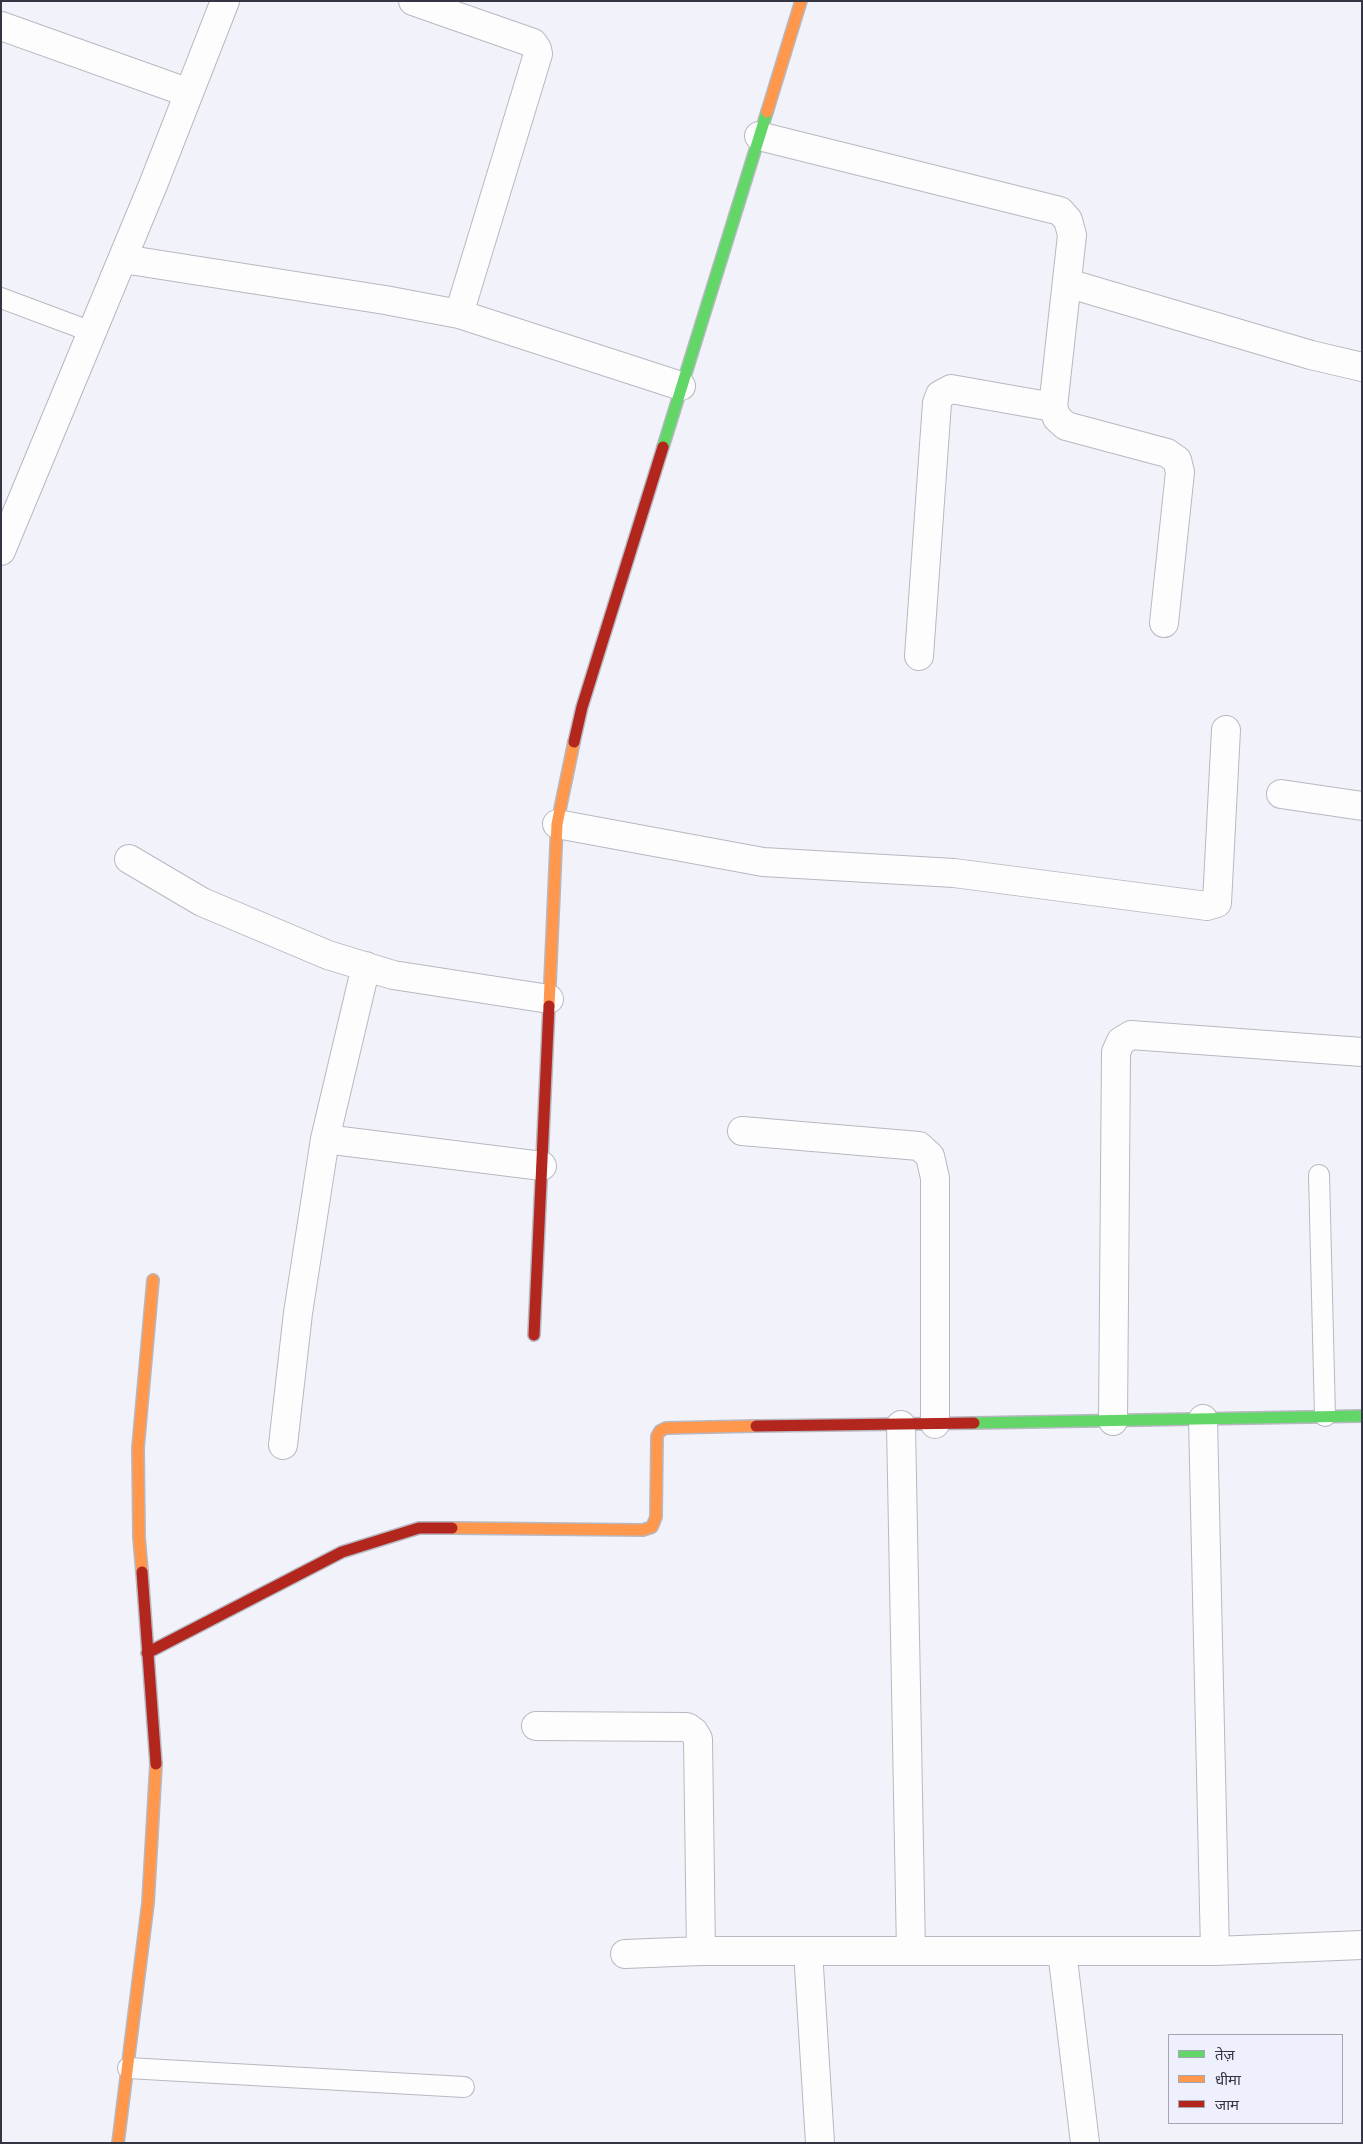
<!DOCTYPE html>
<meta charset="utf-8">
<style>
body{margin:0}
#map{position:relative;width:1363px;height:2144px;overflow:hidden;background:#f2f3fa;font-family:Literata,"Noto Sans Devanagari",serif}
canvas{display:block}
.frame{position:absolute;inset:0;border:2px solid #353643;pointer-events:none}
.legend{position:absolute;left:1168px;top:2034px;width:175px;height:90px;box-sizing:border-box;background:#eff0fe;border:1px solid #a5a6b3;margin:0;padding:6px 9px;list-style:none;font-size:15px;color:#353643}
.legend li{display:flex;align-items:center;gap:10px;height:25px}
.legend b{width:25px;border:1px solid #a5a6b3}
</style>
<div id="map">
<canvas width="1363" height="2144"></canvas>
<div class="frame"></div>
<ul class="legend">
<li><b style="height:6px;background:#63d668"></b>तेज़</li>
<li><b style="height:6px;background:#ff974d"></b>धीमा</li>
<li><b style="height:6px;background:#b3261e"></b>जाम</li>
</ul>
</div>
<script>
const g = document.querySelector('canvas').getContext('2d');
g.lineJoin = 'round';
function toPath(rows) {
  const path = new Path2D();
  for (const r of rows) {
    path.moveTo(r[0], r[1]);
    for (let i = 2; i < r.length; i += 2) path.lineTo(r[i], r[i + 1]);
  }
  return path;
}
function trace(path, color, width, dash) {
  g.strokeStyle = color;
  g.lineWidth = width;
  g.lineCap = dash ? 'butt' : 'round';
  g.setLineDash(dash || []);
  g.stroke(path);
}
const lane = toPath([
 [1,298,92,332],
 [1319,1175,1325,1416],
 [128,2068,464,2087]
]);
const street = toPath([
 [413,1,533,43,537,49,538,54,459,314],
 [1,26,189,93],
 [759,136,1060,211,1068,220,1072,235,1053,407,1057,418,1066,426,1167,453,1177,460,1180,472,1164,623],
 [123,259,385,300,459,314,681,386],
 [1067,283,1311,355,1362,367],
 [1,551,153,185,225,1],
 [919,656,937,403,940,395,951,389,1053,407],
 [1281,794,1362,806],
 [557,824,763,862,954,873,1207,906,1217,903,1226,730],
 [129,859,202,902,328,955,393,975,549,999],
 [742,1131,919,1146,930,1156,935,1178,935,1424],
 [325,1139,542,1166],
 [1203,1419,1215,1951],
 [1113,1421,1116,1052,1121,1041,1131,1035,1362,1052],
 [901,1425,911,1951],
 [283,1445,298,1313,325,1139,366,966],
 [536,1726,687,1727,694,1732,698,1739,701,1951],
 [808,1951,820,2143],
 [1062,1951,1085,2143],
 [625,1954,701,1951,1215,1951,1362,1945]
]);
const fast = toPath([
 [663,447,767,112],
 [974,1423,1362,1416]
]);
const slow = toPath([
 [767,112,801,1],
 [549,1006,557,824,574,742],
 [452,1528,643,1530,652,1527,656,1517,657,1436,660,1431,666,1428,756,1426],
 [142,1572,139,1537,138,1448,153,1280],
 [118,2143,148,1903,156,1764]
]);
const jam = toPath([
 [574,742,582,707,663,447],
 [534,1335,549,1006],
 [756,1426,974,1423],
 [142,1572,156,1764],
 [147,1653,342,1552,419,1528,452,1528]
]);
trace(lane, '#b7b8c1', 22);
trace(street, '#b7b8c1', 30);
trace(fast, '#b7b8c1', 14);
trace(slow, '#b7b8c1', 14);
trace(jam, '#b7b8c1', 14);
trace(lane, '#fdfdfe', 20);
trace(street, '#fdfdfe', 28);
trace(fast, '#63d668', 11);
trace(slow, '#ff974d', 11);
trace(jam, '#b3261e', 11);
</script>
